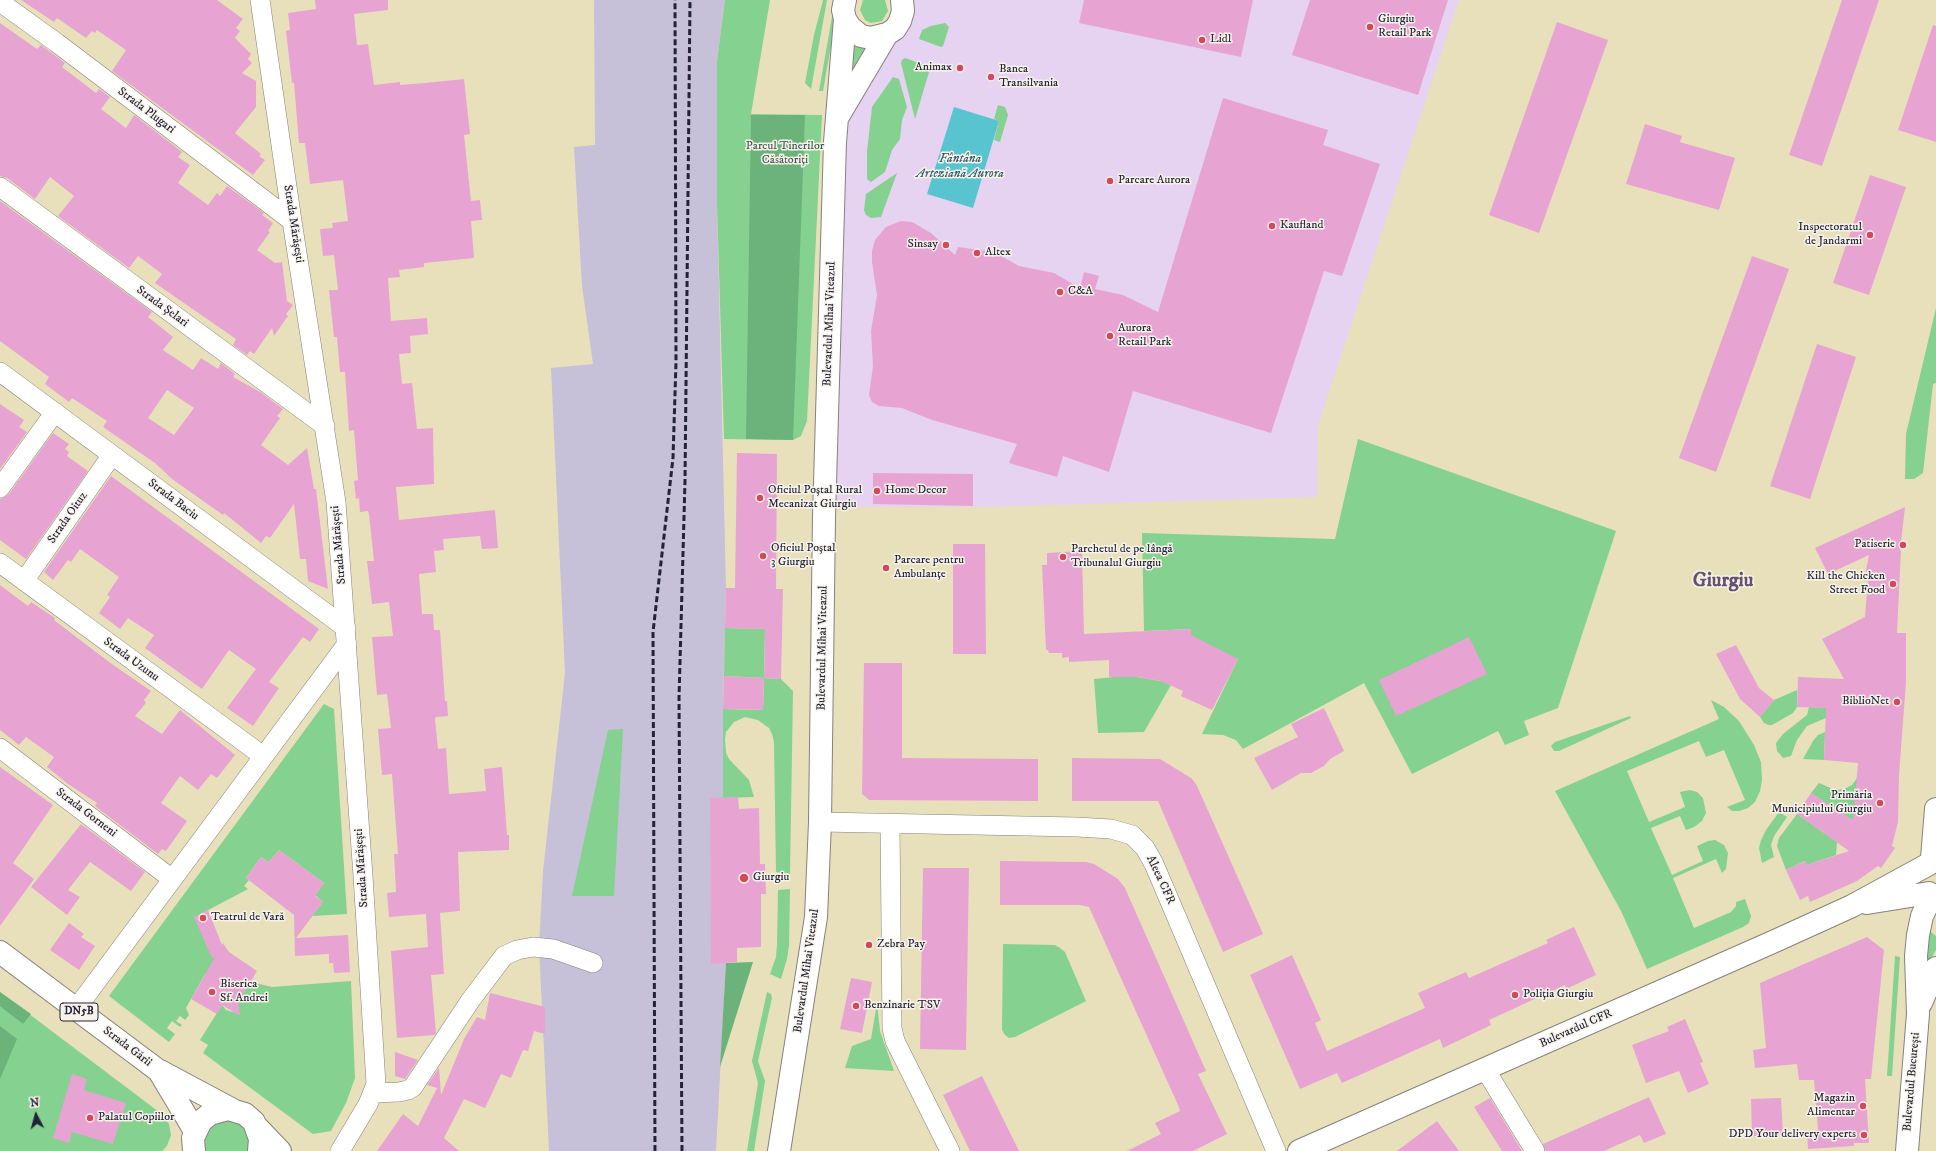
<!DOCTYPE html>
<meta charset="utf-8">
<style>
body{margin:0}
#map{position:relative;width:1936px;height:1151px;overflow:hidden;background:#e8e0bb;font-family:"IM FELL DW Pica",serif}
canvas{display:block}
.north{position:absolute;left:16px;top:1095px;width:40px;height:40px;-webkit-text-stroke:3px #f7f3e8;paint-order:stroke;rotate:354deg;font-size:11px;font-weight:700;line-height:16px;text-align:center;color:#22223b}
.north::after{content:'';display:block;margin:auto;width:14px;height:18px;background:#22223b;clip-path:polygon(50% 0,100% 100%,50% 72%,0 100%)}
</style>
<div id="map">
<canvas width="1936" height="1151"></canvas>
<div class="north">N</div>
</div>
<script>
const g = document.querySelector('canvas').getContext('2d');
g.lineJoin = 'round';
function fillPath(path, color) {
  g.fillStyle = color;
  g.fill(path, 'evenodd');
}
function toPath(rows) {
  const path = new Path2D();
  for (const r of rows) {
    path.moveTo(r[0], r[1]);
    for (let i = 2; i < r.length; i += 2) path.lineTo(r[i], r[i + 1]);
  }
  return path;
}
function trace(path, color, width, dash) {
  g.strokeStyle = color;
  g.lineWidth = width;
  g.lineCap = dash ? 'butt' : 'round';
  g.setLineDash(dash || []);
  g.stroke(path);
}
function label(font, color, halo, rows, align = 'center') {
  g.font = font + ' "IM FELL DW Pica",serif';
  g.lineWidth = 3;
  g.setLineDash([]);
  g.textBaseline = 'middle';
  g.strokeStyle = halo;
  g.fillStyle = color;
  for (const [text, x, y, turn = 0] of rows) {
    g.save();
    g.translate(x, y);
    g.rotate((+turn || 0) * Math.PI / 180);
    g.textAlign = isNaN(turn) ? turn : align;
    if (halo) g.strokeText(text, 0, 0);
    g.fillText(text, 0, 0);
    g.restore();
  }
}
fillPath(toPath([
 [905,0,1459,0,1318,425,1317,497,986,507,825,507,839,120]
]), '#e5d3f1');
fillPath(toPath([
 [594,0,725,0,717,61,717,204,726,588,723,709,726,963,716,1151,549,1151,539,947,543,871,565,673,551,368,593,364,582,286,574,147,595,145]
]), '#c7c0d9');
fillPath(toPath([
 [725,0,770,0,751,114,822,115,807,421,801,436,793,440,724,439,717,204,717,61],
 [823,0,827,0,811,89,805,83,814,35],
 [835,0,839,0,823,91,819,91],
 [863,0,885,0,888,11,882,21,871,23,865,20,860,10],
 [945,23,949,27,943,46,941,47,919,39,922,30,931,26],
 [853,43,871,47,848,90],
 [905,58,922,64,929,72,915,119,901,63,902,60],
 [893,77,899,79,907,107,902,120,900,139,892,150,885,172,871,182,867,179,867,152,872,107],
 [998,105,1005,107,1008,115,1000,142,994,140,999,121,994,119],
 [897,173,881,217,871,218,866,215,864,210,866,194],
 [1936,308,1936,383,1933,384,1923,473,1914,479,1905,479,1906,434],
 [1358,439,1616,531,1558,708,1524,721,1529,735,1505,745,1498,731,1412,774,1364,683,1243,749,1236,740,1223,735,1202,734,1238,659,1190,646,1191,629,1144,631,1142,533,1335,539],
 [725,628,765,629,764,678,781,679,793,691,790,874,776,872,774,742,772,734,769,728,758,720,745,717,734,722,726,732,725,740,726,753,729,759,749,780,754,797,723,798,723,709,763,710,764,678,724,676],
 [1124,676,1137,677,1161,681,1171,685,1144,732,1098,733,1094,679],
 [1797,690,1797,707,1793,713,1772,725,1768,725,1764,723,1760,717,1774,700],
 [1711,700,1724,707,1739,721,1754,745,1761,762,1762,780,1760,791,1755,802,1748,808,1739,811,1732,811,1727,807,1745,800,1724,750,1706,757,1699,741,1627,771,1649,822,1685,807,1680,792,1690,790,1697,792,1703,798,1706,813,1702,821,1694,827,1686,830,1680,816,1651,828,1672,875,1703,861,1697,846,1708,841,1715,840,1724,845,1728,853,1726,869,1722,873,1716,859,1673,878,1694,928,1731,912,1736,906,1736,902,1745,899,1751,916,1749,923,1743,927,1647,969,1621,911,1555,791,1719,719],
 [324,704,334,709,347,914,312,916,323,902,315,895,324,883,279,850,269,862,261,857,246,878,249,880,244,886,248,889,195,917,247,981,272,987,351,981,355,1078,346,1103,331,1131,313,1134,203,1053,208,1045,200,1040,222,1005,226,1010,233,1012,239,1008,237,1004,205,974,186,1008,189,1015,185,1020,180,1016,176,1021,182,1025,180,1027,172,1021,167,1028,175,1034,169,1042,109,996],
 [1809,707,1826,708,1826,718,1807,726,1797,740,1791,756,1783,758,1777,751,1776,743,1783,734,1807,715],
 [1630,716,1631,718,1559,751,1554,751,1551,746,1555,742],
 [623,729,614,896,572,896,608,730],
 [1825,732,1824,760,1803,759,1813,741,1818,735],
 [1857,778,1860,818,1852,820,1811,793,1819,783,1835,790,1844,789,1852,785],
 [1779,812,1787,817,1774,836,1771,845,1774,857,1762,863,1759,848,1761,840,1766,830],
 [1797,814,1837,842,1836,855,1807,865,1805,861,1786,870,1777,846,1779,838],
 [790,889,789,946,787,959,781,979,770,974,776,957,777,945,778,890],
 [1926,928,1936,936,1936,950,1920,978],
 [1003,944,1055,945,1060,948,1065,952,1086,1001,1015,1037,1009,1038,1005,1035,1002,1030],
 [1895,956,1900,957,1892,1076,1887,1076],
 [0,992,163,1115,169,1124,171,1135,167,1146,162,1151,0,1151],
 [767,992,771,994,772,998,758,1061,765,1081,754,1151,747,1151,758,1083,752,1061],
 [877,1003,880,1031,894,1071,845,1068,852,1046,871,1039],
 [226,1120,238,1123,247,1131,249,1136,249,1151,205,1151,204,1138,210,1128,214,1124]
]), '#84d190');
fillPath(toPath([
 [751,115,805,115,793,440,746,439],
 [753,962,720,1067,726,963],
 [0,992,31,1014,23,1024,0,1006],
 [0,1026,17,1039,0,1079]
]), '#6bb37a');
fillPath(toPath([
 [954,107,999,121,973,208,927,194]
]), '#58c4d0');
fillPath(toPath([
 [21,0,217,0,243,19,236,28,240,31,235,38,251,54,248,59,252,63,242,73,256,81,256,107,235,133,261,154,259,156,265,160,253,175,112,71,126,50,97,30,95,33,92,31,86,38,57,18,54,22],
 [315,0,388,0,388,10,354,14,357,45,368,44,374,85,400,82,400,85,425,83,464,79,470,134,464,135,471,201,480,200,482,220,471,221,474,258,424,263,424,267,399,270,400,277,388,278,391,321,427,318,428,334,410,336,411,353,399,354,402,384,412,383,417,429,433,428,434,484,396,487,399,520,495,510,498,548,482,549,480,536,443,539,444,550,434,551,436,572,419,574,422,614,433,614,434,630,440,630,445,701,447,701,448,716,436,717,435,719,438,749,446,748,449,794,486,791,484,769,502,767,507,835,509,835,509,850,458,852,460,911,440,913,444,974,431,975,436,1033,434,1035,397,1038,391,951,428,947,426,914,389,917,387,893,396,892,394,854,398,854,392,774,382,775,378,729,391,728,387,694,377,695,372,637,393,636,389,602,372,604,367,561,374,561,369,514,368,511,360,512,359,498,356,499,354,481,358,480,354,430,349,431,345,372,340,372,337,337,334,337,329,290,338,290,334,255,323,256,320,229,333,228,332,223,348,221,343,180,310,184,305,143,299,143,294,83,292,83,286,31,290,30,288,13,316,9],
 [1084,0,1253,0,1241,57,1079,23],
 [1310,0,1448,0,1418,95,1292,55],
 [1842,0,1879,0,1822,166,1789,155],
 [1557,22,1608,40,1539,233,1489,215],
 [0,23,37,49,41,45,65,63,62,67,96,93,99,89,110,97,101,109,126,128,134,115,182,152,178,157,190,165,178,183,208,205,217,193,220,196,227,186,264,213,262,215,273,223,268,231,270,232,257,250,275,263,282,262,287,301,293,305,286,314,288,316,274,336,272,328,254,354,250,351,247,355,233,345,236,339,155,283,162,274,138,256,129,268,58,216,74,196,50,177,35,199,7,178,0,176],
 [1933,25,1936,26,1936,142,1898,130],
 [1223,98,1328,130,1323,145,1380,164,1342,276,1324,271,1271,433,1133,391,1109,472,1063,456,1057,477,1009,463,1017,444,932,420,902,408,879,406,872,402,869,395,873,366,871,331,877,295,872,262,872,251,875,240,886,227,901,221,912,222,931,233,955,255,958,247,994,252,1019,266,1054,273,1080,288,1084,272,1099,276,1095,289,1123,295,1158,312],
 [1645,124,1682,136,1680,142,1735,158,1719,210,1626,184],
 [1870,175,1906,187,1869,295,1833,283],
 [0,201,152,312,148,317,173,337,163,350,193,370,201,358,218,369,221,363,235,374,233,377,260,392,283,409,277,416,280,418,261,445,288,465,307,448,314,489,316,489,328,589,308,581,306,559,300,559,294,504,270,538,266,536,261,543,224,513,223,515,172,479,155,463,103,427,107,421,72,398,69,402,45,384,49,377,0,341],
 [167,390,194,408,174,435,148,418],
 [1752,256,1789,269,1716,472,1679,458],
 [1817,344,1856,357,1810,499,1770,486],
 [0,404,24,420,19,427,27,432,0,469],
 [53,433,69,444,65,449,69,452,67,456,88,471,26,559,0,540,0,499,9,494],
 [737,453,777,454,776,589,783,589,781,679,764,678,765,629,725,628,726,588,735,588],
 [873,473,973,474,973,506,873,504],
 [111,476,319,629,310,642,303,637,269,682,279,688,253,726,227,708,256,669,229,650,202,689,145,648,154,635,128,618,120,629,99,613,110,597,107,595,119,577,80,549,71,562,68,560,53,580,44,572],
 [1905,507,1900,551,1901,550,1897,633,1906,633,1906,682,1899,775,1898,822,1892,846,1895,848,1881,868,1878,866,1857,881,1810,902,1808,896,1800,900,1786,870,1806,861,1807,865,1849,851,1797,814,1811,793,1853,820,1858,763,1824,760,1826,708,1797,707,1798,677,1844,679,1822,639,1865,617,1868,580,1864,581,1869,555,1828,574,1815,548],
 [953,544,985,544,986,654,953,654],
 [1082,551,1084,634,1191,629,1191,635,1238,659,1212,710,1181,696,1183,691,1161,681,1137,677,1109,677,1109,660,1069,662,1069,657,1062,658,1062,653,1049,653,1048,650,1046,650,1042,565,1047,565,1047,553],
 [0,585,28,606,31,602,55,618,54,620,109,662,151,691,144,700,146,703,135,716,162,734,180,710,235,755,217,778,211,774,198,790,180,776,161,803,187,821,166,851,162,849,158,854,95,806,97,803,68,784,47,767,54,757,26,737,19,745,0,730],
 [1469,637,1487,674,1396,716,1379,680],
 [1736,645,1759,688,1774,700,1760,717,1740,699,1716,654],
 [864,663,902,663,902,758,1038,759,1038,801,869,800,862,794],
 [724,676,764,678,763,710,723,709],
 [1324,708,1344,751,1330,759,1324,766,1311,773,1301,773,1272,790,1254,758,1298,737,1291,724],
 [1072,758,1160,759,1191,778,1196,784,1206,806,1263,934,1223,952,1158,801,1072,801],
 [0,767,53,805,13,863,34,879,0,926],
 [738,797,739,809,759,808,760,864,765,864,766,894,761,894,761,947,737,948,737,962,711,964,710,798],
 [81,824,145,872,131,891,90,862,68,890,80,897,67,915,31,887],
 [279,850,324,883,315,896,323,902,296,938,348,935,350,972,334,973,333,963,329,963,329,954,295,956,294,915,246,878,261,857,269,862],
 [1000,861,1086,862,1094,864,1118,879,1125,888,1206,1071,1198,1074,1227,1134,1193,1151,1127,1151,1161,1134,1155,1123,1180,1111,1178,1105,1089,907,1080,905,1000,905],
 [923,868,969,868,966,1050,920,1049],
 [208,910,222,945,223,943,229,952,257,971,238,1003,240,1016,222,1005,217,1014,191,999,215,957,212,958,194,917],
 [69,923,84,934,81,937,95,946,79,970,50,950],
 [1574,927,1596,975,1566,989,1565,985,1489,1020,1491,1025,1443,1048,1440,1039,1342,1083,1337,1073,1300,1089,1250,975,1292,955,1321,1020,1315,1023,1327,1051,1425,1008,1418,993,1466,972,1469,978,1548,943,1546,940],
 [1867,937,1884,950,1871,1079,1865,1079,1869,1143,1854,1143,1854,1146,1808,1149,1807,1131,1818,1130,1814,1080,1799,1080,1797,1064,1755,1068,1753,1050,1766,1048,1760,983],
 [851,978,872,982,862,1033,840,1029],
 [490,993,545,1007,545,1034,534,1031,528,1051,523,1050,511,1078,501,1074,485,1108,464,1099,444,1138,459,1151,377,1151,403,1114,418,1126,437,1088,427,1085,439,1068,441,1095,464,1039,477,1017,485,1020],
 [1685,1019,1703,1062,1700,1063,1709,1084,1688,1093,1679,1071,1646,1083,1632,1045,1669,1031,1667,1027],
 [395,1052,418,1060,405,1079,395,1076],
 [72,1074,87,1079,84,1090,126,1103,113,1144,72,1132,69,1143,53,1138],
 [982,1076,1019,1151,970,1151,943,1095],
 [1649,1097,1666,1134,1644,1143,1640,1135,1604,1151,1546,1151,1543,1144],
 [1490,1098,1522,1151,1502,1151,1474,1107],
 [1781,1098,1783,1135,1752,1136,1751,1099],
 [1437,1121,1459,1151,1397,1151]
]), '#e7a4d2');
const minor = toPath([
 [260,0,292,221,336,502,363,876,376,1084,368,1104,340,1151],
 [0,2,57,43,292,221],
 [0,187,325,426],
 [0,372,346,628],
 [0,488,55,412],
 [0,563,263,756],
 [24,581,112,455],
 [0,748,172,879],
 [820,822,1077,827,1111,829,1132,835,1145,848,1154,864,1276,1151],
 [890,824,892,1028,895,1041,950,1151],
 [76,1009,347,644],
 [1485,1069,1535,1151],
 [374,1093,399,1092,408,1090,413,1087,470,1001,504,956,517,950,533,947,553,949,593,963]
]);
const secondary = toPath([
 [1932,858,1936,809],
 [1867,903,1929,893],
 [1921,1003,1936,968],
 [1299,1151,1775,941,1852,906,1929,864],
 [1907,1151,1918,1014,1916,956,1918,935,1922,916,1931,898]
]);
const primary = toPath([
 [845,0,843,10,845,19,850,27,861,36,871,38,887,34,895,29,900,21,903,11,902,0],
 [839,115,887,34],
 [0,952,159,1071,195,1131],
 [160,1071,233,1110],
 [257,1127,280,1151],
 [194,1151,193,1138,201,1121,210,1114,228,1109,245,1114,254,1122,260,1139,259,1151],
 [779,1151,816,917,820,822,824,517,835,142,845,19]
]);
trace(minor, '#85817b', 20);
trace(secondary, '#85817b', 24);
trace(primary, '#85817b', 24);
trace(minor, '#fff', 19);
trace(secondary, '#fff', 22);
trace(primary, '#fff', 22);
trace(toPath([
 [655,1151,653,632,673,458,676,362,675,0],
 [682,1151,679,698,685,481,690,0]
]), '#22223b', 3, [6, 3]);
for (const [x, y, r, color] of [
 [1370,27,4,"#d1495b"],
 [1202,40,4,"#d1495b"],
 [960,68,4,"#d1495b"],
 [991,77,4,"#d1495b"],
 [1110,181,4,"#d1495b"],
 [1272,226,4,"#d1495b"],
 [1870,235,4,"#d1495b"],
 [946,245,4,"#d1495b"],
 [977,253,4,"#d1495b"],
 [1060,292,4,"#d1495b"],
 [1110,336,4,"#d1495b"],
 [877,491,4,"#d1495b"],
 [760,498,4,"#d1495b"],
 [1903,545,4,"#d1495b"],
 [763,556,4,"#d1495b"],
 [1063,557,4,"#d1495b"],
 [886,568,4,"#d1495b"],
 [1893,584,4,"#d1495b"],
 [1897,702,4,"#d1495b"],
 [1880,803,4,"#d1495b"],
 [744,878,5,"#d1495b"],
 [203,918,4,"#d1495b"],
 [869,945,4,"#d1495b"],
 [212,992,4,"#d1495b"],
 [1515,995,4,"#d1495b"],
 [856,1006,4,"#d1495b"],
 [1863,1106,4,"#d1495b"],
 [90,1118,4,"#d1495b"],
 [1864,1135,4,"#d1495b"]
]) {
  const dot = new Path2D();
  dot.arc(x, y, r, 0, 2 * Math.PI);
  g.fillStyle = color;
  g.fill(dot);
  trace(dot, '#f7f3e8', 1.5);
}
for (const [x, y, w] of [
 [79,1012,38]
]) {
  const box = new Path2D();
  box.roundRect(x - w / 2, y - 9, w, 18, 3);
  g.fillStyle = '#f7f3e8';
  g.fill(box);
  trace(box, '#22223b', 1);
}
label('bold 11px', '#22223b', null, [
 ["DN5B",79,1012]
]);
label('12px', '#22223b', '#f7f3e8', [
 ["Giurgiu",1378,20],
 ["Retail Park",1378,34],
 ["Lidl",1210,40],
 ["Animax",952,68,"right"],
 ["Banca",999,70],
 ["Transilvania",999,84],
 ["Parcare Aurora",1118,181],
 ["Kaufland",1280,226],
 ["Inspectoratul",1862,228,"right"],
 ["de Jandarmi",1862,242,"right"],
 ["Sinsay",938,245,"right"],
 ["Altex",985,253],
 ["C&A",1068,292],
 ["Aurora",1118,329],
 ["Retail Park",1118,343],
 ["Oficiul Poștal Rural",768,491],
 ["Mecanizat Giurgiu",768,505],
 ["Home Decor",885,491],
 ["Patiserie",1895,545,"right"],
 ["Oficiul Poștal",771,549],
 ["3 Giurgiu",771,563],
 ["Parchetul de pe lângă",1071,550],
 ["Tribunalul Giurgiu",1071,564],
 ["Parcare pentru",894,561],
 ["Ambulanțe",894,575],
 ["Kill the Chicken",1885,577,"right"],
 ["Street Food",1885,591,"right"],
 ["BiblioNet",1889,702,"right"],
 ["Primăria",1872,796,"right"],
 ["Municipiului Giurgiu",1872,810,"right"],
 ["Giurgiu",753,878],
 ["Teatrul de Vară",211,918],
 ["Zebra Pay",877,945],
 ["Biserica",220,985],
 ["Sf. Andrei",220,999],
 ["Poliția Giurgiu",1523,995],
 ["Benzinarie TSV",864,1006],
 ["Magazin",1855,1099,"right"],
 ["Alimentar",1855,1113,"right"],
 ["Palatul Copiilor",98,1118],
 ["DPD Your delivery experts",1856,1135,"right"]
], 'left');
label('12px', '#22223b', '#f7f3e8', [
 ["Strada Plugari",146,111,37],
 ["Strada Mărășești",293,224,81],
 ["Strada Șelari",162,307,36],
 ["Bulevardul Mihai Viteazul",830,324,-88],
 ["Strada Baciu",173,500,37],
 ["Strada Oituz",68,518,-55],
 ["Strada Mărășești",339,545,-95],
 ["Bulevardul Mihai Viteazul",823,648,-89],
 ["Strada Uzunu",131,660,36],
 ["Strada Gorneni",86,813,37],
 ["Strada Mărășești",362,868,-94],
 ["Aleea CFR",1160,880,65],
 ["Bulevardul Mihai Viteazul",807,971,-82],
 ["Bulevardul CFR",1576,1029,-24],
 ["Strada Gării",127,1047,37],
 ["Bulevardul București",1912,1082,-85]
]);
label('12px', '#3f5754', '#f7f3e8', [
 ["Parcul Tinerilor",785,147],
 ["Căsătoriți",785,161]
]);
label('italic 13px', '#355b6f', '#f7f3e8', [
 ["Fântâna",960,159],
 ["Arteziană Aurora",960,174]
]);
label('bold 20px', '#675070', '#f7f3e8', [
 ["Giurgiu",1723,582]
]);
</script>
